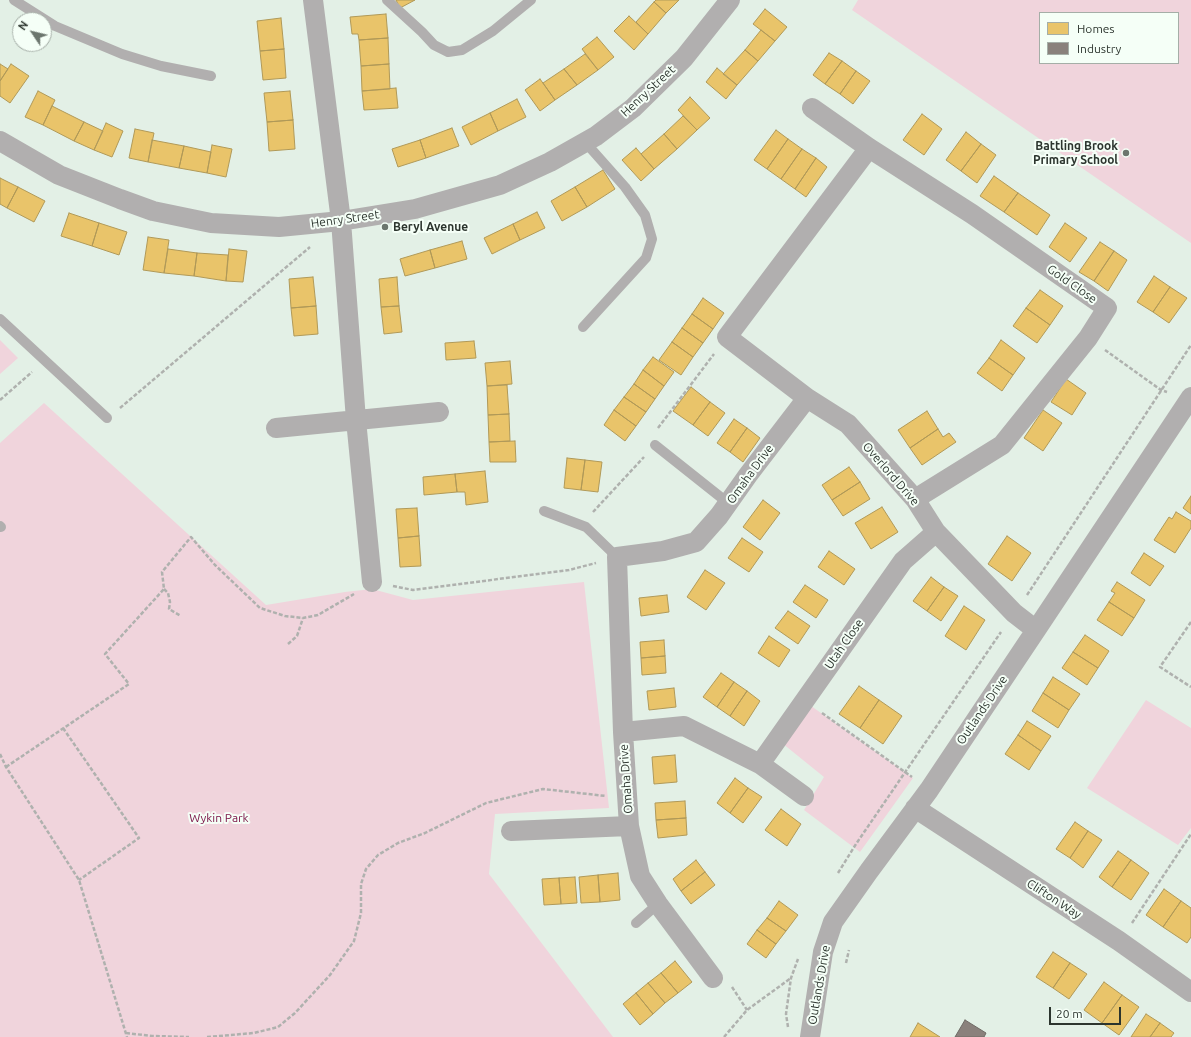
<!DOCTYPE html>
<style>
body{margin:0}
#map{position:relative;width:1191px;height:1037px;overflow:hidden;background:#e3f0e6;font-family:Ubuntu,sans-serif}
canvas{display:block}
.legend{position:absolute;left:1039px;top:12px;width:140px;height:52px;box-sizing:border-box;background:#f5fff7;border:1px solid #a5aea7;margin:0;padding:5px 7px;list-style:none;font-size:12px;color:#2c352e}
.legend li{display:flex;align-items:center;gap:8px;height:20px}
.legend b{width:20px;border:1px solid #a5aea7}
.north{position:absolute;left:12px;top:12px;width:40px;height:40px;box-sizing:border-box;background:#f5fff7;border:1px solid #a5aea7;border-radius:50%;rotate:305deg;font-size:11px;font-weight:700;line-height:16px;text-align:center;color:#2c352e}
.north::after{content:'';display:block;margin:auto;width:14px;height:18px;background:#6c766e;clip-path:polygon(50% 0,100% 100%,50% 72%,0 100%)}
.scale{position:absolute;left:1049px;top:1007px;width:72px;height:18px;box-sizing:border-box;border:2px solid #2c352e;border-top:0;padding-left:5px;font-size:12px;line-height:14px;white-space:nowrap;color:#2c352e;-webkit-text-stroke:3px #f5fff7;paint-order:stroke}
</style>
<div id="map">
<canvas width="1191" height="1037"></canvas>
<ul class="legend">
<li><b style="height:11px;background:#e9c46a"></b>Homes</li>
<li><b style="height:11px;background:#8a817c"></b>Industry</li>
</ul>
<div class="north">N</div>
<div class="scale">20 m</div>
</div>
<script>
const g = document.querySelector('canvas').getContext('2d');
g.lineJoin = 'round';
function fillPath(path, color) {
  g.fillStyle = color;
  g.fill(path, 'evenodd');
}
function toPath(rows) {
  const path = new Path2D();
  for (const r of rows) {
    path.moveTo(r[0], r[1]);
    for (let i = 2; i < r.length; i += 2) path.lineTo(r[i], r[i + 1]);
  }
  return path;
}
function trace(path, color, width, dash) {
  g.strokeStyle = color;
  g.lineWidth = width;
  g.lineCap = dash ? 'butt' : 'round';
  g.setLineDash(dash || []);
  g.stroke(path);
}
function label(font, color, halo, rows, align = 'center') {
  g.font = font + ' Ubuntu,sans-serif';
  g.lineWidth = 4;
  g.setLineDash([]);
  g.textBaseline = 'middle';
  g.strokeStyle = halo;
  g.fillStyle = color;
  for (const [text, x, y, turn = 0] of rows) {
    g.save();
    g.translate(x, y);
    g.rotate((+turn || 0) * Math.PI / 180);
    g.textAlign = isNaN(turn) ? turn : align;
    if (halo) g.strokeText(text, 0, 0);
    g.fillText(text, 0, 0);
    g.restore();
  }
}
fillPath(toPath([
 [858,0,1191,0,1191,243,852,10],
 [1040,13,1178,13,1178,63,1040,63],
 [0,340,18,358,0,374],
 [44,403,266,605,345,592,372,589,413,600,584,582,609,808,495,814,489,874,613,1037,0,1037,0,443],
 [1146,700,1191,728,1191,828,1178,845,1087,788],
 [804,701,913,778,860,852,804,810,824,777,777,739]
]), '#f0d4dc');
const homes = toPath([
 [396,0,415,0,400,8,396,0],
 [656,0,679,0,666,13,654,2,656,0],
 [654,2,666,13,648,34,636,22,654,2],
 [765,9,787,27,775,41,753,24,765,9],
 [386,14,388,38,359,40,358,34,352,34,350,17,386,14],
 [629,16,648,34,634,50,614,31,629,16],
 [281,18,284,49,260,51,257,21,281,18],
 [761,30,775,41,758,61,745,50,761,30],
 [597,37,614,57,598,70,582,49,597,37],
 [388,38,389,64,361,66,359,40,388,38],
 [284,49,286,78,263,80,260,51,284,49],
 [745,50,758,61,737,85,723,74,745,50],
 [829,53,842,61,825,84,813,75,829,53],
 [585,54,598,70,577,85,564,69,585,54],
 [842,61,856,71,840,94,825,84,842,61],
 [0,64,8,69,0,81,0,64],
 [11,64,29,76,10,103,0,96,0,81,11,64],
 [389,64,390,89,362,91,361,66,389,64],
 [717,68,737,85,726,99,706,82,717,68],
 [564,69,577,85,555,100,543,83,564,69],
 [856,71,870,81,853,104,840,94,856,71],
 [540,79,555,100,540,111,525,90,540,79],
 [396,88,398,108,364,110,362,91,396,88],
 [38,91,55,100,43,125,25,117,38,91],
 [290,91,293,120,267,122,264,93,290,91],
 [690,97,710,118,697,130,678,110,690,97],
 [517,99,526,117,498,131,490,113,517,99],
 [52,106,84,122,74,141,43,125,52,106],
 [490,113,498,131,471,145,462,127,490,113],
 [922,114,942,129,924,155,903,140,922,114],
 [683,116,697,130,677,149,664,134,683,116],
 [293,120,295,149,269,151,267,122,293,120],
 [84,122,103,131,94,150,74,141,84,122],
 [106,123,123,131,112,157,94,150,106,123],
 [452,128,459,146,426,158,420,140,452,128],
 [135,129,154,133,148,162,129,158,135,129],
 [776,130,788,139,767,169,754,160,776,130],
 [966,132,981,144,961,171,946,160,966,132],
 [664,134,677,149,654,169,641,154,664,134],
 [788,139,802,149,781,179,767,169,788,139],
 [152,140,184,146,179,168,148,162,152,140],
 [420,140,426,158,398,167,392,149,420,140],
 [981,144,996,155,977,183,961,171,981,144],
 [212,145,232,149,226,177,207,173,212,145],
 [184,146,211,152,207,173,179,168,184,146],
 [636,148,654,169,641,181,622,160,636,148],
 [802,149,816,158,795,189,781,179,802,149],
 [816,158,827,167,806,197,795,189,816,158],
 [603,170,615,189,587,207,575,187,603,170],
 [994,176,1018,193,1004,212,980,196,994,176],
 [0,178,18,187,7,208,0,204,0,178],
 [18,187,45,201,34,222,7,208,18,187],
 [575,187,587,207,562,221,551,201,575,187],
 [1018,193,1050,215,1037,235,1004,212,1018,193],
 [537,212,545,228,520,240,513,224,537,212],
 [69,213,99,223,92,246,61,236,69,213],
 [99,223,127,232,119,255,92,246,99,223],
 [1065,223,1087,238,1070,262,1049,247,1065,223],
 [513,224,520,240,492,254,484,238,513,224],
 [148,237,169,240,164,273,143,270,148,237],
 [462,241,467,259,435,268,430,250,462,241],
 [1100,242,1114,251,1094,281,1079,272,1100,242],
 [168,249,197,253,194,276,164,273,168,249],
 [229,249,247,251,243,282,226,281,229,249],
 [430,250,435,268,405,276,400,259,430,250],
 [1114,251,1127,260,1108,291,1094,281,1114,251],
 [197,253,228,255,226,281,194,276,197,253],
 [1154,276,1170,287,1153,312,1137,302,1154,276],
 [313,277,316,306,291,308,289,279,313,277],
 [397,277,399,306,381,307,379,279,397,277],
 [1170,287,1187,298,1169,323,1153,312,1170,287],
 [1040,290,1063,306,1050,325,1026,308,1040,290],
 [703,298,724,313,713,329,692,314,703,298],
 [316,306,318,334,294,336,291,308,316,306],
 [399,306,402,332,384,334,381,307,399,306],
 [1026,308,1050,325,1037,343,1013,326,1026,308],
 [692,314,713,329,703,343,682,328,692,314],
 [682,328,703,343,693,357,672,342,682,328],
 [1001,340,1025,358,1013,375,989,358,1001,340],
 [474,341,476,358,446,360,445,343,474,341],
 [672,342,693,357,681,375,659,360,672,342],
 [653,357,674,372,664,386,643,370,653,357],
 [989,358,1013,375,1002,391,977,373,989,358],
 [510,361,512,384,487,386,485,363,510,361],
 [643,370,664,386,655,399,634,384,643,370],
 [1066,379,1086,393,1072,415,1051,402,1066,379],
 [634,384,655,399,646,412,624,397,634,384],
 [507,385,509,414,488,415,487,386,507,385],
 [691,387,710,402,693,425,673,411,691,387],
 [624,397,646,412,636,426,614,410,624,397],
 [710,402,725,413,708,436,693,425,710,402],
 [614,410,636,426,625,441,604,425,614,410],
 [1043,410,1062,423,1043,451,1024,438,1043,410],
 [927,411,938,429,910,448,898,430,927,411],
 [509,414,510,441,489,442,488,415,509,414],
 [734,419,747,428,730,452,717,443,734,419],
 [747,428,760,438,743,462,730,452,747,428],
 [938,429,943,437,949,433,956,442,922,465,910,448,938,429],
 [515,441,516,462,490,462,489,442,515,441],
 [567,458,585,460,581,490,564,488,567,458],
 [585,460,602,462,598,492,581,490,585,460],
 [849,467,860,482,832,500,822,485,849,467],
 [485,471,488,502,466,505,465,492,457,492,455,474,485,471],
 [455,474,457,492,424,495,423,477,455,474],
 [860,482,870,499,843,516,832,500,860,482],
 [1191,496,1191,514,1183,508,1191,496],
 [763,500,780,513,760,540,743,527,763,500],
 [882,507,898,532,871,549,855,523,882,507],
 [417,508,419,536,398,538,396,509,417,508],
 [1176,512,1191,521,1191,528,1175,553,1154,540,1169,517,1172,519,1176,512],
 [419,536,421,566,400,567,398,538,419,536],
 [1007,536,1031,553,1012,581,988,564,1007,536],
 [742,538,763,552,749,572,728,558,742,538],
 [829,551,855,569,844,585,818,567,829,551],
 [1144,553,1164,566,1150,586,1131,573,1144,553],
 [705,570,725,583,706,610,687,597,705,570],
 [931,577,944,587,927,611,913,601,931,577],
 [1117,582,1145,600,1134,618,1109,602,1115,593,1111,591,1117,582],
 [805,585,828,600,816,618,793,602,805,585],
 [944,587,958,596,941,621,927,611,944,587],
 [667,595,669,612,641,616,639,598,667,595],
 [1109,602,1134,618,1122,636,1097,620,1109,602],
 [964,606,985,620,966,650,945,636,964,606],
 [788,611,810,626,798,644,775,628,788,611],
 [1085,635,1109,651,1098,668,1073,652,1085,635],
 [769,636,790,650,779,667,758,653,769,636],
 [664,640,665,656,641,658,640,642,664,640],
 [1073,652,1098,668,1087,685,1062,668,1073,652],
 [665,656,666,673,642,675,641,658,665,656],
 [721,673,734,682,717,707,703,697,721,673],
 [1053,677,1080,694,1069,710,1043,693,1053,677],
 [734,682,747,691,730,716,717,707,734,682],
 [859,686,879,700,860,728,839,714,859,686],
 [674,688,676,707,649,710,647,691,674,688],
 [747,691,760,701,744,726,730,716,747,691],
 [1043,693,1069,710,1058,728,1032,711,1043,693],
 [879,700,902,716,883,744,860,728,879,700],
 [1027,721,1051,736,1041,751,1018,735,1027,721],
 [1018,735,1041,751,1029,770,1005,754,1018,735],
 [675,755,677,782,654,784,652,757,675,755],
 [735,778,748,788,730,813,717,803,735,778],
 [748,788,762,797,743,823,730,813,748,788],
 [685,801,686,818,656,820,655,803,685,801],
 [781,809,801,824,787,846,765,830,781,809],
 [686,818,687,835,658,838,656,820,686,818],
 [1075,822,1088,831,1070,858,1056,849,1075,822],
 [1088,831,1102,840,1083,868,1070,858,1088,831],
 [1118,851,1131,860,1112,887,1099,877,1118,851],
 [696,860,705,872,681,891,673,879,696,860],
 [1131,860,1149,873,1131,900,1112,887,1131,860],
 [705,872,715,885,691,904,681,891,705,872],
 [618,873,620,900,600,902,598,875,618,873],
 [598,875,600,902,581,903,579,877,598,875],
 [575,877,577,903,561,904,559,878,575,877],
 [559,878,561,904,544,905,542,879,559,878],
 [1164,889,1181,901,1163,927,1146,915,1164,889],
 [779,901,798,915,786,931,767,918,779,901],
 [1181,901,1191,908,1191,937,1187,943,1163,927,1181,901],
 [767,918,786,931,776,944,757,930,767,918],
 [757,930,776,944,766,958,747,944,757,930],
 [1053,952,1070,963,1053,988,1036,977,1053,952],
 [675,961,692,982,678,993,661,973,675,961],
 [1070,963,1087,974,1069,999,1053,988,1070,963],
 [661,973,678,993,665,1003,648,983,661,973],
 [1104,982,1122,995,1102,1023,1084,1010,1104,982],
 [648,983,665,1003,653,1014,636,993,648,983],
 [636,993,653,1014,640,1025,623,1004,636,993],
 [1122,995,1139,1007,1119,1035,1102,1023,1122,995],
 [1146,1014,1160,1023,1150,1037,1131,1037,1146,1014],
 [918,1023,940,1037,910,1037,918,1023],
 [1160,1023,1174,1033,1171,1037,1150,1037,1160,1023]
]);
fillPath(homes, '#e9c46a');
trace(homes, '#b09958', 1);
const industry = toPath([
 [965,1020,986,1033,984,1037,955,1037,965,1020]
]);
fillPath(industry, '#8a817c');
trace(industry, '#6e6a65', 1);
trace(toPath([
 [1105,350,1161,390,1167,392],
 [0,400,32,372],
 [120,408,310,247],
 [658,428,714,354],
 [593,512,644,457],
 [393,586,413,590,569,570,596,563],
 [164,589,168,593,170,602,169,609,181,616],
 [1027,595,1191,345],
 [1191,622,1160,667,1191,687],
 [288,644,297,636,303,618],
 [822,713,912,777],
 [63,728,139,838,79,880],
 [0,754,6,767,79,880,127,1037],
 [6,767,129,684,105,654,164,589,162,572,191,537,215,565,260,608,285,616,303,618,318,615,354,594],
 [838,873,856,844,1001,632],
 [1132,923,1191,834],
 [846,963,849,950],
 [732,987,747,1010],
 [788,1027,786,1014,791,978,798,959],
 [126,1033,152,1036,189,1037],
 [207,1037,254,1033,278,1027,295,1013,330,975,354,941,361,913,361,884,366,869,378,855,398,843,425,833,486,803,543,789,606,796],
 [724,1037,747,1010,791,978]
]), '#afb1ae', 2.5, [4, 2]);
trace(toPath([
 [14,0,55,26,122,54,161,66,211,76],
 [387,0,422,32,434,45,448,52,462,50,493,31,531,0],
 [0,319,107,418],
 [583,327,646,258,652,239,645,215,625,187,585,142],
 [655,445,728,503],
 [544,511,586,527,617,557],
 [0,526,1,527],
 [636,923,658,904]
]), '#b1afaf', 10);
trace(toPath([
 [313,0,341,221,356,420,372,582],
 [812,108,869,148,972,214,1107,308,1088,338,1002,445,915,499],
 [0,141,59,175,120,199,153,211,211,223,279,227,341,221,415,209,500,185,550,162,596,136,633,108,684,58,730,0],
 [869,148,727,337,807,398,848,424,915,499,936,532,1014,613,1036,630],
 [276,428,439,412],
 [623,732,684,726,760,764,804,796],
 [760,764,903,561,936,532],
 [915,808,1119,941,1191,992],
 [511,831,629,826],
 [713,978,658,904,640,876,629,826,623,732,617,557,663,551,696,542,719,516,748,475,807,398],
 [810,1037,823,952,833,922,869,871,929,790,1036,630,1191,397]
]), '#b1afaf', 20);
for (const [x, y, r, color] of [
 [1126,153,4,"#6c766e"],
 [385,227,4,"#6c766e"]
]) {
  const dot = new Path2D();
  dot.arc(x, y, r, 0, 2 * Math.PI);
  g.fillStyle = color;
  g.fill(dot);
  trace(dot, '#f5fff7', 1.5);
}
label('12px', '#2c352e', '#f5fff7', [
 ["Henry Street",648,91,-43],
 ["Henry Street",345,219,-8],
 ["Gold Close",1072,284,35],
 ["Omaha Drive",750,474,-54],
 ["Overlord Drive",891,474,49],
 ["Utah Close",844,644,-55],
 ["Outlands Drive",982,710,-56],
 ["Omaha Drive",626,779,-94],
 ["Clifton Way",1054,899,33],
 ["Outlands Drive",819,985,-80]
]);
label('bold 12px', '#2c352e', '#f5fff7', [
 ["Battling Brook",1118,146],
 ["Primary School",1118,160],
 ["Beryl Avenue",393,227,"left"]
], 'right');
label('12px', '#791045', '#f5fff7', [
 ["Wykin Park",219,818]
]);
</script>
